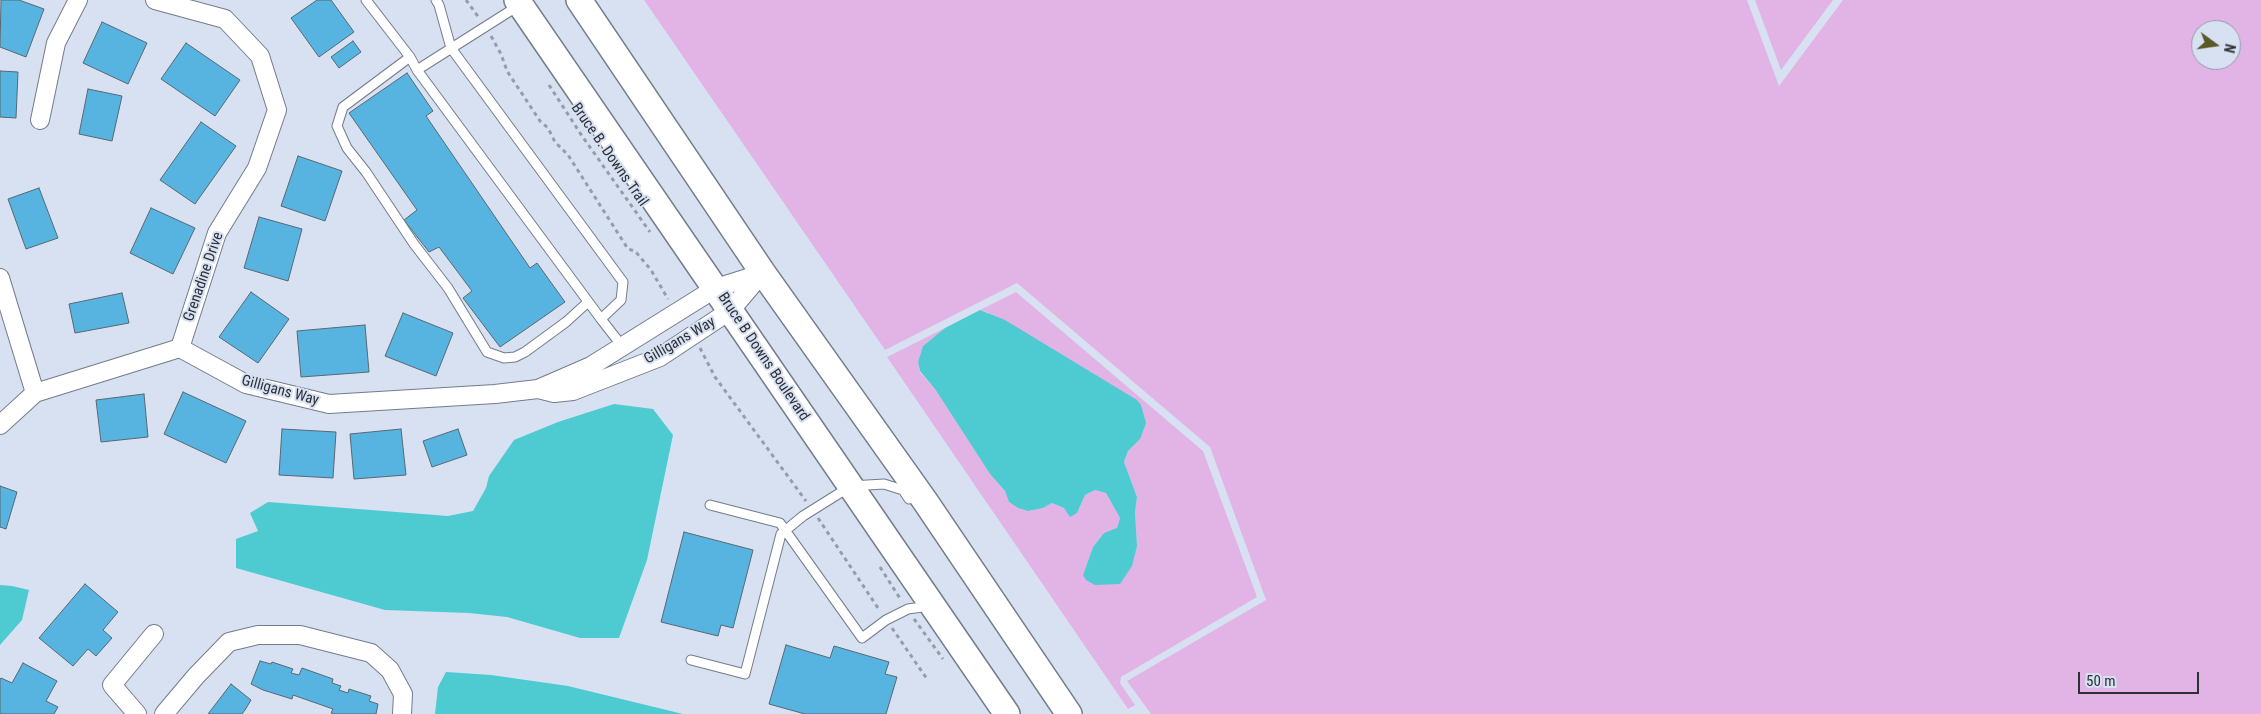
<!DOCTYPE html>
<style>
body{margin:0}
#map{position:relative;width:2261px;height:714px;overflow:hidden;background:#d7e1f2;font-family:"Roboto Condensed",sans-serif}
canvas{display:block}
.north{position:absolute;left:2191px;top:20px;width:50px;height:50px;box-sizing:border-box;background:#d7e1f2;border:1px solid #939ba7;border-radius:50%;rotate:104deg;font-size:14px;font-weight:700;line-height:20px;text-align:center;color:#2d3137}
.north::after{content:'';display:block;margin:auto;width:18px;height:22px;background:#5a5825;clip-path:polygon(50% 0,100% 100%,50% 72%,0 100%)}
.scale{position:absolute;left:2078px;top:672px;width:121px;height:22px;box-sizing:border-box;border:2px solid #2d3137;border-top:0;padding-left:6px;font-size:15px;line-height:18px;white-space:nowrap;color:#2d3137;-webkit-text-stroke:4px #d7e1f2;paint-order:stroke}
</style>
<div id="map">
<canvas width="2261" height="714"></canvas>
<div class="north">N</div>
<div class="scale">50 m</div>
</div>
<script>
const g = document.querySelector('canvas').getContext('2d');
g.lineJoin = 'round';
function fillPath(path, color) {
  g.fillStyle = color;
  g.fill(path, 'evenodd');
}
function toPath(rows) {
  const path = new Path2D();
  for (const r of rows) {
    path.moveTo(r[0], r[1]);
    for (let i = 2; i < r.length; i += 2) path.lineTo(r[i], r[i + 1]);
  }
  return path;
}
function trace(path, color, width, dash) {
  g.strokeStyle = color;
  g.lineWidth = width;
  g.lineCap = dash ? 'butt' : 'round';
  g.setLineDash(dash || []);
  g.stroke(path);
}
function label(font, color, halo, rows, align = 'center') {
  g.font = font + ' "Roboto Condensed",sans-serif';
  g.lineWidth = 4;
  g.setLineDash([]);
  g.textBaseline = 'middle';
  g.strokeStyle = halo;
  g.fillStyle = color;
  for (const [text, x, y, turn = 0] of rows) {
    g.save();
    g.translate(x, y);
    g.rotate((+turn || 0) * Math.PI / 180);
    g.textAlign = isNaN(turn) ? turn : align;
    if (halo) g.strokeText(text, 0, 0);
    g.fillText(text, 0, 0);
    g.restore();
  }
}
fillPath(toPath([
 [644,0,1747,0,1779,86,1843,0,2261,0,2261,714,1151,714,1127,681,1266,600,1210,447,1017,283,885,350],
 [2201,30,2231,30,2231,60,2201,60],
 [1755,0,1833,0,1781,70],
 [1016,292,1203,451,1257,597,1121,677,1120,683,1135,705,1128,709,887,357,945,328,923,346,918,362,920,372,935,389,990,474,1005,491,1009,502,1018,508,1028,511,1043,508,1052,503,1077,513,1085,495,1095,490,1106,493,1120,518,1117,529,1104,533,1093,547,1083,575,1137,546,1135,512,1137,497,1124,462,1128,451,1140,439,987,312,980,310]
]), '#e2b4e5');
fillPath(toPath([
 [980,310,1005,320,1137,400,1141,405,1146,423,1140,439,1128,451,1124,462,1137,497,1135,512,1137,546,1132,566,1120,584,1095,585,1086,580,1083,575,1093,547,1104,533,1117,528,1120,518,1106,493,1095,490,1085,495,1077,513,1070,517,1064,508,1052,503,1043,508,1028,511,1018,508,1009,502,1005,491,990,474,935,389,920,371,918,362,923,346,945,328],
 [614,404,653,409,673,435,647,560,619,638,580,638,507,617,469,613,385,610,236,568,236,539,258,531,250,513,268,502,448,516,473,511,486,488,489,476,514,440,558,422],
 [0,585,12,586,29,590,22,620,0,645],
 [446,672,491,675,568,686,683,714,435,714,438,687]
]), '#4ecad1');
const building = toPath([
 [1,0,19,0,44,9,26,57,0,47,1,0],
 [317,0,331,0,354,32,319,57,291,18,317,0],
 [102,22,147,43,128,84,83,63,102,22],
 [353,41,361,52,339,68,331,57,353,41],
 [186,43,240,80,215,116,161,79,186,43],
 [0,71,18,72,16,118,0,117,0,71],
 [407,73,433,111,426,116,530,268,537,263,565,302,500,347,463,298,472,291,439,247,429,252,404,220,417,210,349,113,407,73],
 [88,89,122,96,112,141,79,134,88,89],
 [201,122,236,146,195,204,160,180,201,122],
 [298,156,342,171,325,221,281,206,298,156],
 [39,188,58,238,26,249,8,199,39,188],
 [151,208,195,228,173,274,130,253,151,208],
 [259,217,302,229,288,281,244,268,259,217],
 [251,292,289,319,258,363,219,337,251,292],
 [122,293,129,323,75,333,69,304,122,293],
 [403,313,453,333,436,376,385,356,403,313],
 [365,325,369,372,301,377,297,331,365,325],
 [183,392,246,421,226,463,164,434,183,392],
 [144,394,148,437,101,442,96,400,144,394],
 [282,429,336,432,333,478,279,475,282,429],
 [401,429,406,475,354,479,350,434,401,429],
 [458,429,467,455,432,467,423,441,458,429],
 [0,486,17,492,6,529,0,527,0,486],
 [684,532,753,550,733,628,721,625,718,636,661,622,684,532],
 [85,584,118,612,103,630,112,638,96,656,88,649,73,666,39,638,85,584],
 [786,645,830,658,834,646,889,662,885,674,897,677,886,714,805,714,769,704,786,645],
 [260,661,271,664,272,662,293,669,291,673,299,675,302,668,333,679,332,683,341,686,339,690,348,693,349,689,371,696,369,701,378,704,376,714,334,714,331,713,333,709,293,695,292,699,263,690,251,684,260,661],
 [23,663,57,681,46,701,58,707,54,714,0,714,0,679,1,678,12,683,23,663],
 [231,684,251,700,245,710,242,714,208,714,231,684]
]);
fillPath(building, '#57b4e0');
trace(building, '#566872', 1);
const lane = toPath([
 [366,0,410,57,417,70,601,319],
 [436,0,439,5,451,48,623,282,621,300,601,319,622,346],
 [410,57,343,107,337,126,347,148,366,172,414,244,448,288,487,352,504,358,515,357,525,352,566,322,588,302],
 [417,70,518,6],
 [710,505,780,523,862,638,886,620,908,609,929,606],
 [691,660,745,674,781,534,803,516,851,486,884,484,903,490,909,499]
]);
const street = toPath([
 [155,0,225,19,260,56,277,110,257,168,217,233,180,348],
 [40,120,56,43,78,0],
 [0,278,35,393],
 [180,348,246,384,329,404,495,394,538,389,591,366,716,288,763,273],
 [538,389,554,393,573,391,660,357,731,310,762,273],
 [0,425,35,393,180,348],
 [137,714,112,685,154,634],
 [164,714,196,676,229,642,258,635,300,635,371,653,390,670,403,694,402,714]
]);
const secondary = toPath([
 [517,0,1007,714],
 [579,0,763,273,925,501,1069,714]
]);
trace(lane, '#737c8c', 11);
trace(street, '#737c8c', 20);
trace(secondary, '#737c8c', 28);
trace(toPath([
 [466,0,479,18],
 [491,36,501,54,507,71,540,121,548,128,555,142,568,155,628,249,635,251,651,270,668,299],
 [549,85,582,136,650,232],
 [700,348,715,377,806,501],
 [818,518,880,611],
 [880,567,901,600],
 [914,619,943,659],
 [892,628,927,679]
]), '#969daa', 3, [4, 4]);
trace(lane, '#fff', 9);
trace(street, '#fff', 18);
trace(secondary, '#fff', 25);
label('15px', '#2d3137', '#d7e1f2', [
 ["Bruce B. Downs Trail",609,155,55],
 ["Grenadine Drive",204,277,-71],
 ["Gilligans Way",680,341,-30],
 ["Bruce B Downs Boulevard",763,357,56],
 ["Gilligans Way",280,391,15]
]);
</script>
